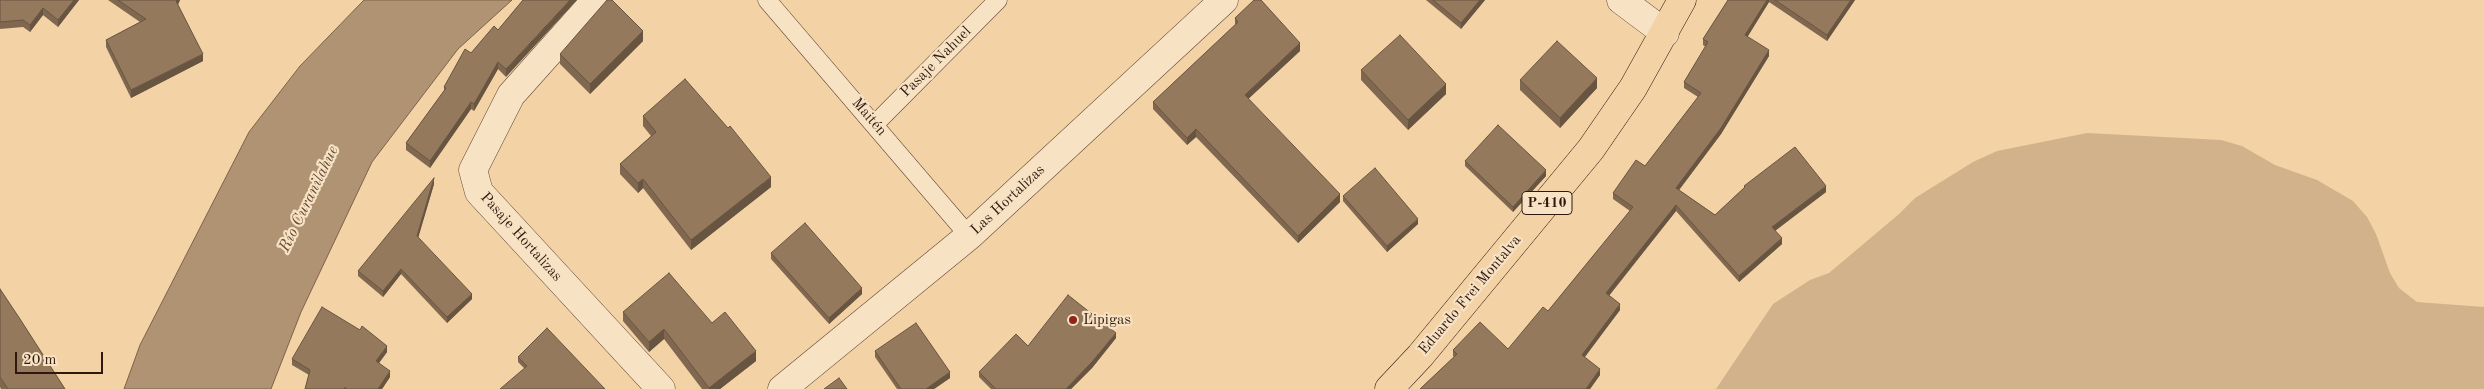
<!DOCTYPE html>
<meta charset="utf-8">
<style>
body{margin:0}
#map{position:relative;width:2484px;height:389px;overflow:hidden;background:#f3d2a5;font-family:"Old Standard TT",serif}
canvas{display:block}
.scale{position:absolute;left:15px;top:352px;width:88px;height:22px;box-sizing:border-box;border:2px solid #2f180e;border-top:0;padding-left:6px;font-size:15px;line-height:18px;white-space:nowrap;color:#2f180e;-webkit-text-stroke:4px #f7e2c4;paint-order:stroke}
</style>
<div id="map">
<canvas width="2484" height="389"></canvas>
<div class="scale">20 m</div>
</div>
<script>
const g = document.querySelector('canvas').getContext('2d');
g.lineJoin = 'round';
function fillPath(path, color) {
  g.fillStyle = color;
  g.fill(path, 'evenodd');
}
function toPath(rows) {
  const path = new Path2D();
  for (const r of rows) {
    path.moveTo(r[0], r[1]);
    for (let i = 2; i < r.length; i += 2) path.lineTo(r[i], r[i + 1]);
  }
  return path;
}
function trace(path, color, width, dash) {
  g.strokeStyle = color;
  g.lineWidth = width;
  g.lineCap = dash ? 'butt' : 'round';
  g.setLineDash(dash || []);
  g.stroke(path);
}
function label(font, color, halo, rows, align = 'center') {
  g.font = font + ' "Old Standard TT",serif';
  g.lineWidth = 4.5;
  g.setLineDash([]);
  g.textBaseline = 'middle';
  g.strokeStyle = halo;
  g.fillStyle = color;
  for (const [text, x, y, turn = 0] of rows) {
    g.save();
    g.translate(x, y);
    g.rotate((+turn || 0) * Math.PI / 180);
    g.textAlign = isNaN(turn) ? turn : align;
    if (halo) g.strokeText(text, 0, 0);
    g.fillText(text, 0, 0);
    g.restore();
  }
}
fillPath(toPath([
 [2087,133,2221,140,2242,146,2275,165,2317,180,2353,201,2367,217,2376,234,2390,273,2399,288,2417,302,2484,307,2484,389,1716,389,1773,304,1810,280,1829,273,1899,214,1915,198,1973,162,1997,151]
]), '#d2b28b');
const water = toPath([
 [364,0,512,0,458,49,372,162,301,312,271,389,124,389,140,345,249,132,300,66,364,0]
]);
fillPath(water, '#b09372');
trace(water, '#7c624a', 1);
const lane = toPath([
 [767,0,969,236],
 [875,124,998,0]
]);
const street = toPath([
 [596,0,511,95,473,170,479,192,661,389],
 [1621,0,1665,33],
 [782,389,969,236,1224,0]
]);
const primary = toPath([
 [1389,389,1420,356,1591,149,1633,88,1682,0]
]);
trace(lane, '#604634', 19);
trace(street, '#604634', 29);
trace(primary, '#2f180e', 29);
trace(lane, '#f7e2c4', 18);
trace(street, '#f7e2c4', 28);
trace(primary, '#f3d2a5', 28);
fillPath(toPath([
 [0,0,79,0,58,27,43,15,30,32,23,27,0,29],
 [108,0,180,0,178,5,203,61,131,98,106,47,106,40,140,22],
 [523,0,506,77,498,69,474,111,471,109,430,168,406,150,406,143,444,91,444,87,471,53,498,30],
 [1426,0,1485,0,1461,29],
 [1728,0,1855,0,1827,41,1769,2,1747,37,1769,56,1721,134,1679,190,1715,215,1744,188,1744,186,1826,192,1775,231,1782,244,1739,282,1676,211,1609,296,1620,310,1584,357,1600,375,1590,389,1420,389,1454,357,1453,356,1453,350,1508,349,1548,311,1630,211,1613,199,1613,193,1645,166,1698,97,1684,88,1684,82,1706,47,1703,45,1703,39],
 [1235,18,1300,51,1248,99,1340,202,1298,243,1196,137,1187,145,1153,109,1153,102,1235,25],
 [643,41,590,94,560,64,560,54],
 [1361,70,1446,94,1408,130,1361,80],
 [1520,80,1597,88,1560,128,1520,90],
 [643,116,771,187,691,250,643,188,638,193,620,174,620,164,651,136,643,126],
 [1465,161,1546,176,1513,212,1465,166],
 [434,184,418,237,472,299,447,323,401,274,383,297,358,276,358,271],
 [1343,196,1418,224,1387,252,1343,201],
 [771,253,862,294,829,324,771,259],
 [0,289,65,389,1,389,0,387],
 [623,312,712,323,756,361,720,389,702,389,664,339,649,352,623,321],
 [1116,338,1092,368,1071,389,991,389,979,377,979,372,1028,346],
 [875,351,950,378,934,389,897,389,875,357],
 [387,352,379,363,390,377,382,389,305,389,309,375,292,365,292,359],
 [518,357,605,389,524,368,518,362]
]), '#806850');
fillPath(toPath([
 [74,0,79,0,58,27,58,20],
 [177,0,180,0,176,8,176,1],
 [570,0,577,0,506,77,506,69],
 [1480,0,1485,0,1461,29,1461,23],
 [1767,0,1769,0,1769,2,1745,41,1745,35],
 [1851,0,1855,0,1827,41,1827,35],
 [43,8,43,15,30,32,30,25],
 [643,31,643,41,590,94,590,84],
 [1300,43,1300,51,1245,102,1245,95],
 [1769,50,1769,56,1721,134,1676,194,1676,188],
 [203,54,203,61,131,98,131,90],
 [498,62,498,69,474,111,474,104],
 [1597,78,1597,88,1560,128,1560,118],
 [1446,84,1446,94,1408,130,1408,120],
 [471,102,471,109,430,168,430,161],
 [1196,129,1196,137,1187,145,1187,138],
 [1546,170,1546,176,1513,212,1513,207],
 [771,177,771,187,691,250,691,240],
 [434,178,434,184,417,242,417,236],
 [643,179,643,188,638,193,638,183],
 [1826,186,1826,192,1772,233,1772,227],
 [1340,194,1340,202,1298,243,1298,236],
 [1676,205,1676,211,1606,299,1606,293],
 [1418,219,1418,224,1387,252,1387,246],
 [1782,238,1782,244,1739,282,1739,276],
 [401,269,401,274,383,297,383,291],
 [862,288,862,294,829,324,829,318],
 [472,294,472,299,447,323,447,317],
 [1620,304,1620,310,1582,361,1582,355],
 [664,329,664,339,649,352,649,342],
 [1116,333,1116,338,1092,368,1071,389,1066,389],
 [387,346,387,352,376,367,376,361],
 [756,351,756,361,720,389,709,389,709,388],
 [1600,369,1600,375,1590,389,1586,389],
 [390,371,390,377,382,389,378,389],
 [950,372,950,378,934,389,926,389]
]), '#685541');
const building = toPath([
 [0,0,74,0,58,20,43,8,30,25,23,20,0,22,0,0],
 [118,0,177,0,176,1,203,54,131,90,106,40,146,19,118,0],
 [523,0,570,0,506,69,498,62,474,104,471,102,430,161,406,143,446,88,444,87,465,49,471,53,494,26,498,30,523,0],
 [607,0,612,0,643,31,590,84,560,54,607,0],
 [1254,0,1261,0,1300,43,1245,95,1340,194,1298,236,1196,129,1187,138,1153,102,1238,22,1235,18,1254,0],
 [1433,0,1480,0,1461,23,1433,0],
 [1728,0,1767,0,1745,35,1769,50,1721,128,1676,188,1715,215,1745,187,1744,186,1795,147,1826,186,1772,227,1782,238,1739,276,1676,205,1606,293,1620,304,1582,355,1600,369,1586,389,1420,389,1457,354,1453,350,1480,322,1508,349,1543,307,1548,311,1633,207,1613,193,1636,160,1645,166,1701,93,1684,82,1708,42,1703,39,1728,0],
 [1775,0,1851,0,1827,35,1775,0],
 [1400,35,1446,84,1408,120,1361,70,1400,35],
 [1557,41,1597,78,1560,118,1520,80,1557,41],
 [685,79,728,128,730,126,771,177,691,240,643,179,638,183,620,164,656,132,643,116,685,79],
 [1498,125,1546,170,1513,207,1465,161,1498,125],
 [1375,168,1418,219,1387,246,1343,196,1375,168],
 [434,178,417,236,472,294,447,317,401,269,383,291,358,271,434,178],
 [805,223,862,288,829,318,771,253,805,223],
 [669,273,712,323,725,312,756,351,709,388,664,329,649,342,623,312,669,273],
 [0,289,20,319,65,389,8,389,0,377,0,289],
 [1068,295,1116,333,1092,362,1066,389,996,389,979,372,1016,334,1028,346,1068,295],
 [322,307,360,330,362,326,387,346,376,361,390,371,378,389,346,389,345,387,345,389,305,389,310,370,292,359,322,307],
 [916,323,950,372,926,389,901,389,875,351,916,323],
 [547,328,605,389,500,389,527,366,518,357,547,328],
 [839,378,847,389,824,389,839,378]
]);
fillPath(building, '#95795d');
trace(building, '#685541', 1);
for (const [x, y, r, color] of [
 [1073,320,5,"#8f2418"]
]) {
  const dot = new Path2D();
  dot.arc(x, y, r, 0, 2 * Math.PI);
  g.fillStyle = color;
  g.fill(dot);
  trace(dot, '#f7e2c4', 2);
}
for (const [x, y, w] of [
 [1547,203,50]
]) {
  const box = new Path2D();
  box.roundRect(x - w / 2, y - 11.5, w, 23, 4);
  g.fillStyle = '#f7e2c4';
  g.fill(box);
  trace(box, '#2f180e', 1);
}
label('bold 14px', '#2f180e', null, [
 ["P-410",1547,203]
]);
label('15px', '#2f180e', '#f7e2c4', [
 ["Pasaje Nahuel",936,62,-45],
 ["Maitén",869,117,49],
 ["Las Hortalizas",1008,200,-43],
 ["Pasaje Hortalizas",521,237,48],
 ["Eduardo Frei Montalva",1470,295,-50]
]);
label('15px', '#2f180e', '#f7e2c4', [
 ["Lipigas",1083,320]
], 'left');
label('italic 16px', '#634936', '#f7e2c4', [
 ["Río Curanilahue",309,199,-64]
]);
</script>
